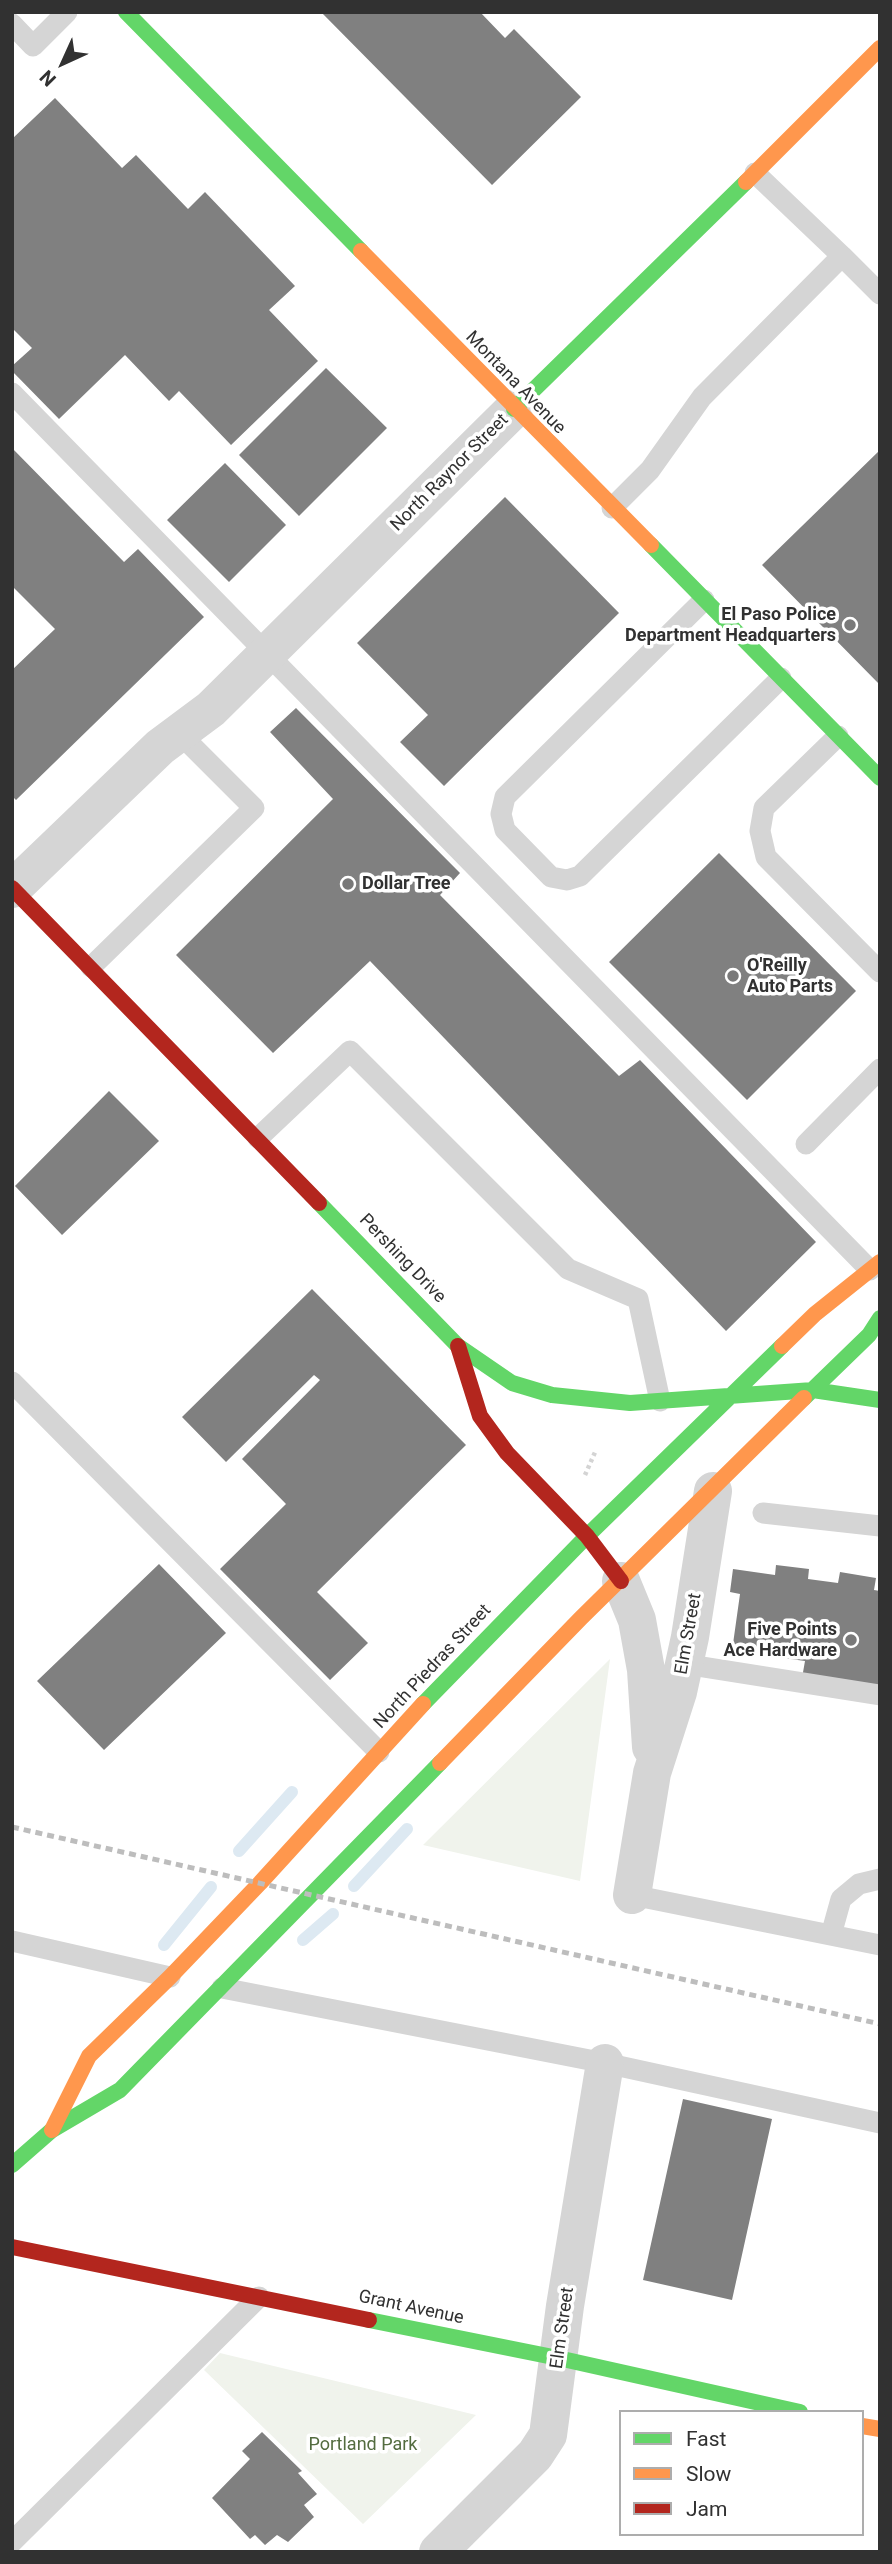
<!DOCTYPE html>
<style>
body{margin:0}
#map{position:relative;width:892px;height:2564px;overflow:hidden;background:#fff;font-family:Roboto,sans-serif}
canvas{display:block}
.frame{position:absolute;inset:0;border:14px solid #313131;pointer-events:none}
.legend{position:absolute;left:619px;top:2410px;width:245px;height:126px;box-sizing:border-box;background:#fff;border:2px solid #adadad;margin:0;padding:9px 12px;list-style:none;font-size:21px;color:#313131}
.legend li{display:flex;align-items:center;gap:14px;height:35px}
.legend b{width:35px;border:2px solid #adadad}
.north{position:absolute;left:28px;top:28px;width:70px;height:70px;-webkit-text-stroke:5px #fff;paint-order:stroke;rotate:225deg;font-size:19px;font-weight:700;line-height:28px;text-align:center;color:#313131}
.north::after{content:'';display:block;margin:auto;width:24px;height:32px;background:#313131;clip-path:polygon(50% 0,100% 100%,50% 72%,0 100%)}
</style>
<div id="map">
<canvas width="892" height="2564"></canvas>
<div class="frame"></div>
<ul class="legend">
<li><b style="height:9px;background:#63d668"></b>Fast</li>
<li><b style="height:9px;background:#ff974d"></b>Slow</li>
<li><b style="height:9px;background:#b3261e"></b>Jam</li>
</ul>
<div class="north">N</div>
</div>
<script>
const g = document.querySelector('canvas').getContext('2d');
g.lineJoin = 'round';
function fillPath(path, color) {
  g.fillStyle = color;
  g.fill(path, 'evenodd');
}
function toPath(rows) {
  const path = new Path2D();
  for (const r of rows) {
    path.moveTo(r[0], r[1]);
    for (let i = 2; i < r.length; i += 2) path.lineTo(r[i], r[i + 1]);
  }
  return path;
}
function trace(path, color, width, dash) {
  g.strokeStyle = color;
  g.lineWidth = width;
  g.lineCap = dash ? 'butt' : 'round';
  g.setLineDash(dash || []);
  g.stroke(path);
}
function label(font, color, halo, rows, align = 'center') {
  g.font = font + ' Roboto,sans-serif';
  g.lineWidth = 7;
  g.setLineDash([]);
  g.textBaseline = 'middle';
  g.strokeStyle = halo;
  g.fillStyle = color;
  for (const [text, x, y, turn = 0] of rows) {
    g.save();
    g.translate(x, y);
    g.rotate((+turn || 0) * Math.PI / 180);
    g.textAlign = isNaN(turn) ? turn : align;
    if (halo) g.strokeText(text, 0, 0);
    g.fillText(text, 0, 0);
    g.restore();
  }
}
fillPath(toPath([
 [610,1659,580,1881,423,1845],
 [220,2353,476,2415,363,2524,204,2370]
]), '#f0f3ec');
trace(toPath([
 [239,1851,292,1792],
 [354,1886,407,1829],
 [303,1940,333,1914],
 [164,1945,211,1887]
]), '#dde9f2', 12);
fillPath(toPath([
 [321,12,480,12,505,38,514,29,581,97,492,185],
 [55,98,122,168,136,155,188,209,205,192,295,286,269,310,318,361,231,445,179,391,169,401,125,355,59,419,12,371,12,366,32,348,12,328,12,139],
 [326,368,387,428,299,516,239,455],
 [12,448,124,562,138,549,204,617,16,800,12,796,12,670,55,629,12,586],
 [880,450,880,685,762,565],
 [225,463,286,525,229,582,167,520],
 [505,497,619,613,444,786,400,742,428,715,357,643],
 [296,708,460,873,440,895,619,1076,640,1060,816,1242,726,1331,370,961,273,1053,176,955,333,799,270,732],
 [719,853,856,991,747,1100,609,962],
 [109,1091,159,1141,62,1235,15,1186],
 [312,1289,466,1445,317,1592,368,1643,330,1680,220,1569,286,1504,242,1459,320,1380,314,1375,226,1462,182,1417],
 [159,1564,226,1633,104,1750,37,1681],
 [776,1565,809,1569,808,1579,838,1583,840,1572,876,1578,874,1590,880,1591,880,1689,802,1678,805,1661,732,1651,740,1594,730,1592,733,1569,775,1575],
 [683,2099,772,2119,732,2300,643,2280],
 [262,2432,302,2471,298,2473,317,2494,304,2505,314,2517,288,2542,277,2535,265,2545,255,2535,250,2539,212,2498,250,2459,242,2451]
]), '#808080');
trace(toPath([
 [585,1475,596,1450]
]), '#d4d4d4', 4.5, [3.5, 3.5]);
trace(toPath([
 [12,24,33,46,67,12],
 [842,256,880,294],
 [12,393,870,1270],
 [612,508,650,470,702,397,842,256,755,173],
 [704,600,505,797,501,814,505,830,551,877,567,880,580,876,781,678],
 [838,736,764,808,760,831,766,857,880,972],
 [91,967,254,808,180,734],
 [258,1138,350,1051,568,1269,638,1299,660,1401],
 [806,1144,880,1069],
 [12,1382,379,1752],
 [763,1513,880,1526],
 [684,1664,880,1695],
 [632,1895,880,1945],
 [831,1935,841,1899,859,1884,880,1879],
 [12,1941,170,1977],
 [222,1988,605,2063,880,2123],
 [12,2542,259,2297]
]), '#d5d5d5', 21);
trace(toPath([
 [12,889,160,747,211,709,514,409],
 [621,1581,637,1620,646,1670,651,1747],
 [632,1895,652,1773,678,1692,690,1637,713,1491],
 [438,2552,535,2455,548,2435,565,2306,605,2063]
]), '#d5d5d5', 38);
trace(toPath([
 [126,12,361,251],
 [514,409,746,182],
 [651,545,880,778],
 [319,1203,458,1346,512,1383,552,1395,630,1403,813,1390,880,1400],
 [804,1398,869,1335,880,1318],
 [423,1704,587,1536,782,1346],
 [12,2165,52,2130,120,2090,440,1763],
 [369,2320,558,2358,800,2412]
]), '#63d668', 16);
trace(toPath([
 [746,182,880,48],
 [361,251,651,545],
 [782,1346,815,1314,880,1262],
 [440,1763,581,1618,804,1398],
 [52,2130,89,2056,170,1977,260,1883,423,1704],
 [862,2426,880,2429]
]), '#ff974d', 16);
trace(toPath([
 [12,888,319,1203],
 [458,1346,480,1416,507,1453,587,1536,621,1581],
 [12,2247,369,2320]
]), '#b3261e', 16);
trace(toPath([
 [12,1827,880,2024]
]), '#bdbdbd', 5, [7, 5]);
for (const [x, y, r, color] of [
 [850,625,7,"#797979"],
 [348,884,7,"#797979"],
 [733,976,7,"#797979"],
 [851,1640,7,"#797979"]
]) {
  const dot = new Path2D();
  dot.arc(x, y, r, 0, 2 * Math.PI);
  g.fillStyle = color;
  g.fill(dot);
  trace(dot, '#fff', 2.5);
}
label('18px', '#313131', '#fff', [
 ["Montana Avenue",515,383,46],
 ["North Raynor Street",450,473,-45],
 ["Pershing Drive",402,1259,46],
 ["Elm Street",689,1634,-80],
 ["North Piedras Street",433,1667,-47],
 ["Grant Avenue",411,2308,12],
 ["Elm Street",563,2328,-82]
]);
label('bold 18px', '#313131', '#fff', [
 ["El Paso Police",836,615],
 ["Department Headquarters",836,636],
 ["Dollar Tree",362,884,"left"],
 ["O'Reilly",747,966,"left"],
 ["Auto Parts",747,987,"left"],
 ["Five Points",837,1630],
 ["Ace Hardware",837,1651]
], 'right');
label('18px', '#536c3f', '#fff', [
 ["Portland Park",363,2445]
]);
</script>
